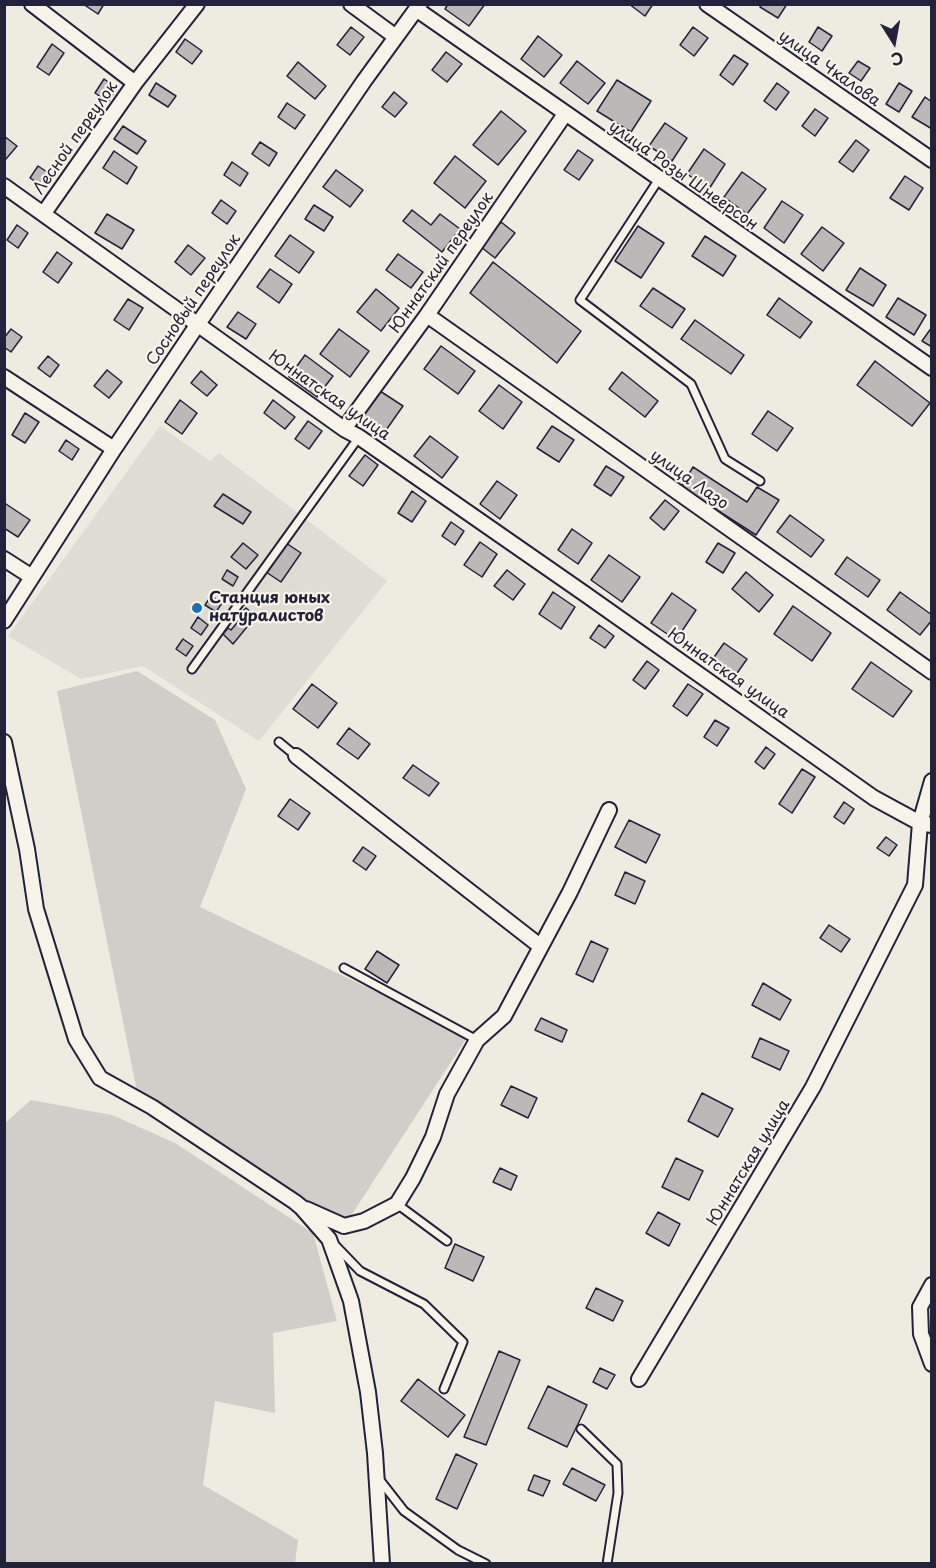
<!DOCTYPE html>
<meta charset="utf-8">
<style>
body{margin:0}
#map{position:relative;width:936px;height:1568px;overflow:hidden;background:#eeebe1;font-family:"Playpen Sans",sans-serif}
canvas{display:block}
.frame{position:absolute;inset:0;border:6px solid #22223b;pointer-events:none}
.north{position:absolute;left:864px;top:12px;width:60px;height:60px;-webkit-text-stroke:4px #f7f3e8;paint-order:stroke;rotate:169deg;font-size:16px;font-weight:700;line-height:24px;text-align:center;color:#22223b}
.north::after{content:'';display:block;margin:auto;width:21px;height:27px;background:#22223b;clip-path:polygon(50% 0,100% 100%,50% 72%,0 100%)}
</style>
<div id="map">
<canvas width="936" height="1568"></canvas>
<div class="frame"></div>
<div class="north">С</div>
</div>
<script>
const g = document.querySelector('canvas').getContext('2d');
g.lineJoin = 'round';
function fillPath(path, color) {
  g.fillStyle = color;
  g.fill(path, 'evenodd');
}
function toPath(rows) {
  const path = new Path2D();
  for (const r of rows) {
    path.moveTo(r[0], r[1]);
    for (let i = 2; i < r.length; i += 2) path.lineTo(r[i], r[i + 1]);
  }
  return path;
}
function trace(path, color, width, dash) {
  g.strokeStyle = color;
  g.lineWidth = width;
  g.lineCap = dash ? 'butt' : 'round';
  g.setLineDash(dash || []);
  g.stroke(path);
}
function label(font, color, halo, rows, align = 'center') {
  g.font = font + ' "Playpen Sans",sans-serif';
  g.lineWidth = 4.5;
  g.setLineDash([]);
  g.textBaseline = 'middle';
  g.strokeStyle = halo;
  g.fillStyle = color;
  for (const [text, x, y, turn = 0] of rows) {
    g.save();
    g.translate(x, y);
    g.rotate((+turn || 0) * Math.PI / 180);
    g.textAlign = isNaN(turn) ? turn : align;
    if (halo) g.strokeText(text, 0, 0);
    g.fillText(text, 0, 0);
    g.restore();
  }
}
fillPath(toPath([
 [160,426,210,461,219,453,387,581,259,741,143,666,81,679,8,636]
]), '#dfdcd4');
fillPath(toPath([
 [137,671,215,720,246,789,200,907,468,1036,339,1234,295,1202,152,1107,136,1087,57,691],
 [31,1100,112,1115,175,1143,313,1233,337,1321,273,1333,275,1413,215,1401,203,1485,298,1540,295,1563,5,1563,5,1123]
]), '#d1cdc9');
const building = toPath([
 [83,4,104,4,98,14,83,4],
 [448,4,485,4,469,26,445,9,448,4],
 [629,4,653,4,645,16,629,4],
 [762,4,787,4,778,18,760,7,762,4],
 [351,27,364,37,350,55,337,45,351,27],
 [693,27,708,38,694,56,680,45,693,27],
 [818,27,832,36,822,51,809,42,818,27],
 [538,36,562,55,544,77,521,59,538,36],
 [185,39,202,51,192,64,176,52,185,39],
 [52,44,64,53,49,75,37,67,52,44],
 [446,52,462,64,447,82,432,70,446,52],
 [734,55,748,64,733,85,720,75,734,55],
 [577,61,605,83,588,104,560,83,577,61],
 [858,61,870,68,861,81,849,73,858,61],
 [298,62,326,86,315,99,287,76,298,62],
 [104,79,117,88,108,102,95,93,104,79],
 [617,80,651,101,631,132,597,111,617,80],
 [156,83,176,96,168,107,149,95,156,83],
 [777,83,789,92,776,110,764,101,777,83],
 [899,83,912,91,899,112,886,104,899,83],
 [394,92,407,103,395,117,382,107,394,92],
 [925,97,932,102,932,129,912,117,925,97],
 [287,103,305,115,295,129,278,117,287,103],
 [815,109,828,118,815,136,802,126,815,109],
 [501,111,526,131,498,165,473,145,501,111],
 [665,123,687,138,672,161,649,146,665,123],
 [123,126,146,141,137,154,114,139,123,126],
 [4,136,17,146,6,159,4,157,4,136],
 [856,140,869,150,853,172,839,162,856,140],
 [260,142,277,153,269,166,252,154,260,142],
 [704,149,725,164,709,189,687,174,704,149],
 [578,150,593,160,579,180,564,170,578,150],
 [114,151,137,167,127,184,103,168,114,151],
 [455,156,486,181,465,208,434,183,455,156],
 [232,162,248,173,240,186,224,175,232,162],
 [38,166,53,176,45,188,30,178,38,166],
 [336,170,363,190,350,207,323,187,336,170],
 [742,172,766,189,747,214,724,197,742,172],
 [905,176,923,188,909,210,890,198,905,176],
 [221,200,236,211,227,224,212,213,221,200],
 [782,201,803,215,784,243,764,228,782,201],
 [314,205,333,217,324,231,305,219,314,205],
 [412,210,431,225,440,214,460,229,442,252,403,221,412,210],
 [107,214,134,230,122,249,95,233,107,214],
 [501,222,515,233,495,258,481,247,501,222],
 [17,225,28,233,18,248,7,240,17,225],
 [638,226,664,243,641,278,615,261,638,226],
 [822,227,844,243,823,271,801,254,822,227],
 [290,235,314,252,299,273,275,256,290,235],
 [705,236,736,256,723,276,692,256,705,236],
 [188,245,205,258,191,275,175,262,188,245],
 [57,252,72,263,58,283,43,272,57,252],
 [398,254,423,272,411,288,386,270,398,254],
 [493,262,581,331,557,363,470,293,493,262],
 [860,268,886,285,873,306,846,290,860,268],
 [270,269,292,284,279,303,257,287,270,269],
 [653,288,685,309,672,328,640,306,653,288],
 [376,289,399,308,381,331,357,312,376,289],
 [779,298,812,322,800,338,767,315,779,298],
 [898,298,926,315,914,335,886,317,898,298],
 [128,299,143,308,129,330,114,320,128,299],
 [238,312,256,324,246,339,227,327,238,312],
 [695,320,744,355,731,374,681,339,695,320],
 [932,327,932,347,922,341,932,327],
 [11,329,22,337,11,352,4,347,4,338,11,329],
 [339,329,369,351,350,377,320,354,339,329],
 [441,346,475,371,458,394,424,369,441,346],
 [305,355,333,376,317,397,289,377,305,355],
 [48,356,59,365,50,377,38,368,48,356],
 [875,361,930,403,912,426,857,385,875,361],
 [107,370,122,382,109,398,94,386,107,370],
 [201,371,217,385,207,396,191,383,201,371],
 [622,372,658,401,645,417,609,389,622,372],
 [499,385,522,402,503,429,479,411,499,385],
 [380,391,403,406,384,433,361,418,380,391],
 [180,400,197,413,182,434,165,422,180,400],
 [273,400,295,417,285,429,264,413,273,400],
 [768,411,793,428,777,451,752,434,768,411],
 [25,413,39,422,25,443,12,435,25,413],
 [308,421,322,431,309,449,295,439,308,421],
 [552,426,574,440,559,462,537,448,552,426],
 [430,436,458,457,442,478,414,456,430,436],
 [66,440,79,449,72,460,59,451,66,440],
 [365,455,378,465,363,486,349,476,365,455],
 [606,466,624,477,611,496,594,485,606,466],
 [693,467,747,502,757,487,779,500,756,535,681,487,693,467],
 [497,481,517,495,500,519,480,504,497,481],
 [412,491,426,501,412,522,398,513,412,491],
 [223,494,251,512,243,524,214,506,223,494],
 [665,500,679,511,664,530,650,518,665,500],
 [6,504,30,520,18,537,4,528,4,506,6,504],
 [790,515,824,540,811,557,777,532,790,515],
 [451,522,464,531,455,545,442,536,451,522],
 [572,529,592,543,578,564,558,550,572,529],
 [480,542,497,554,482,577,464,565,480,542],
 [243,543,258,555,246,569,231,557,243,543],
 [286,543,301,553,281,582,266,572,286,543],
 [718,543,735,553,723,573,706,562,718,543],
 [609,555,640,577,622,602,591,580,609,555],
 [847,557,880,580,868,597,835,574,847,557],
 [227,570,238,577,233,586,222,579,227,570],
 [507,570,525,584,513,600,494,586,507,570],
 [746,572,773,595,759,612,732,589,746,572],
 [553,592,575,607,561,629,539,614,553,592],
 [900,592,932,615,932,620,920,635,887,610,900,592],
 [672,593,696,610,676,640,651,623,672,593],
 [211,596,222,603,216,612,205,605,211,596],
 [793,606,831,633,812,661,774,634,793,606],
 [246,608,256,616,233,644,223,634,228,628,231,630,246,612,244,610,246,608],
 [198,617,208,625,201,635,191,628,198,617],
 [599,625,614,636,605,648,590,638,599,625],
 [183,639,193,646,186,656,176,649,183,639],
 [724,643,747,659,733,679,710,663,724,643],
 [647,661,659,670,645,689,633,680,647,661],
 [871,662,912,691,893,717,852,689,871,662],
 [312,684,337,703,318,728,293,709,312,684],
 [688,684,703,694,687,716,673,706,688,684],
 [715,720,729,728,717,746,704,737,715,720],
 [349,728,370,744,358,759,337,744,349,728],
 [766,747,775,754,764,769,755,762,766,747],
 [413,765,439,783,429,796,403,778,413,765],
 [802,769,815,777,792,813,779,804,802,769],
 [290,799,310,813,298,830,278,816,290,799],
 [844,802,854,809,844,824,834,817,844,802],
 [629,820,660,835,646,863,615,847,629,820],
 [886,837,897,845,889,856,877,848,886,837],
 [363,847,376,856,366,870,353,861,363,847],
 [625,872,645,881,635,904,615,895,625,872],
 [829,925,850,939,841,952,820,938,829,925],
 [591,941,608,949,593,982,576,974,591,941],
 [377,951,399,965,387,983,365,969,377,951],
 [763,983,791,1000,780,1020,752,1005,763,983],
 [541,1018,567,1030,562,1042,535,1030,541,1018],
 [760,1038,789,1051,780,1070,752,1057,760,1038],
 [511,1086,537,1098,528,1118,501,1105,511,1086],
 [702,1093,733,1109,718,1137,688,1121,702,1093],
 [676,1158,703,1171,689,1200,662,1187,676,1158],
 [500,1168,517,1176,511,1190,493,1182,500,1168],
 [658,1212,680,1224,669,1246,646,1233,658,1212],
 [455,1244,484,1257,473,1281,445,1268,455,1244],
 [596,1288,623,1301,613,1321,586,1308,596,1288],
 [499,1351,520,1360,486,1445,464,1437,499,1351],
 [600,1368,615,1375,607,1389,593,1382,600,1368],
 [418,1379,465,1415,448,1437,401,1401,418,1379],
 [548,1386,587,1405,567,1447,528,1428,548,1386],
 [456,1454,477,1464,457,1509,436,1499,456,1454],
 [572,1468,605,1485,596,1501,563,1484,572,1468],
 [534,1475,550,1481,543,1496,528,1490,534,1475]
]);
fillPath(building, '#bbb8b7');
trace(building, '#22223b', 1.5);
const service = toPath([
 [659,179,580,300,691,384,725,459,760,481],
 [192,669,359,437],
 [279,742,296,756],
 [344,968,477,1040],
 [397,1204,447,1241],
 [335,1245,360,1271,424,1304,463,1342,444,1389],
 [581,1429,617,1464,618,1493,607,1564],
 [379,1479,404,1511,458,1550,486,1564]
]);
const minor = toPath([
 [32,4,135,83],
 [351,4,396,37],
 [707,4,932,160],
 [416,9,932,368],
 [4,186,344,429,359,437,585,594,874,798,920,823,915,885,813,1087,639,1379],
 [44,213,135,83,197,4],
 [427,315,932,672],
 [4,377,114,449],
 [344,429,427,315,565,114],
 [4,559,32,577],
 [4,621,114,449,198,324,364,81,420,4],
 [4,742,27,849,36,909,76,1039,100,1078,152,1107,295,1202,301,1207,329,1239,351,1301,368,1392,375,1453,382,1564],
 [296,756,540,946],
 [932,781,920,823,932,825],
 [306,1209,344,1226,364,1221,397,1204,413,1178,433,1137,447,1094,477,1040,504,1016,570,892,609,810],
 [932,1285,920,1307,921,1334,932,1364]
]);
trace(service, '#22223b', 11);
trace(minor, '#22223b', 18);
trace(service, '#f7f3e8', 7);
trace(minor, '#f7f3e8', 14);
for (const [x, y, r, color] of [
 [197,608,6,"#1f6fb2"]
]) {
  const dot = new Path2D();
  dot.arc(x, y, r, 0, 2 * Math.PI);
  g.fillStyle = color;
  g.fill(dot);
  trace(dot, '#f7f3e8', 2);
}
label('16px', '#22223b', '#f7f3e8', [
 ["улица Чкалова",829,69,35],
 ["Лесной переулок",76,138,-55],
 ["улица Розы Шнеерсон",683,176,35],
 ["Юннатский переулок",442,263,-55],
 ["Сосновый переулок",194,300,-56],
 ["Юннатская улица",329,396,35],
 ["улица Лазо",689,480,35],
 ["Юннатская улица",728,674,35],
 ["Юннатская улица",749,1163,-59]
]);
label('bold 16px', '#22223b', '#f7f3e8', [
 ["Станция юных",209,599],
 ["натуралистов",209,617]
], 'left');
</script>
